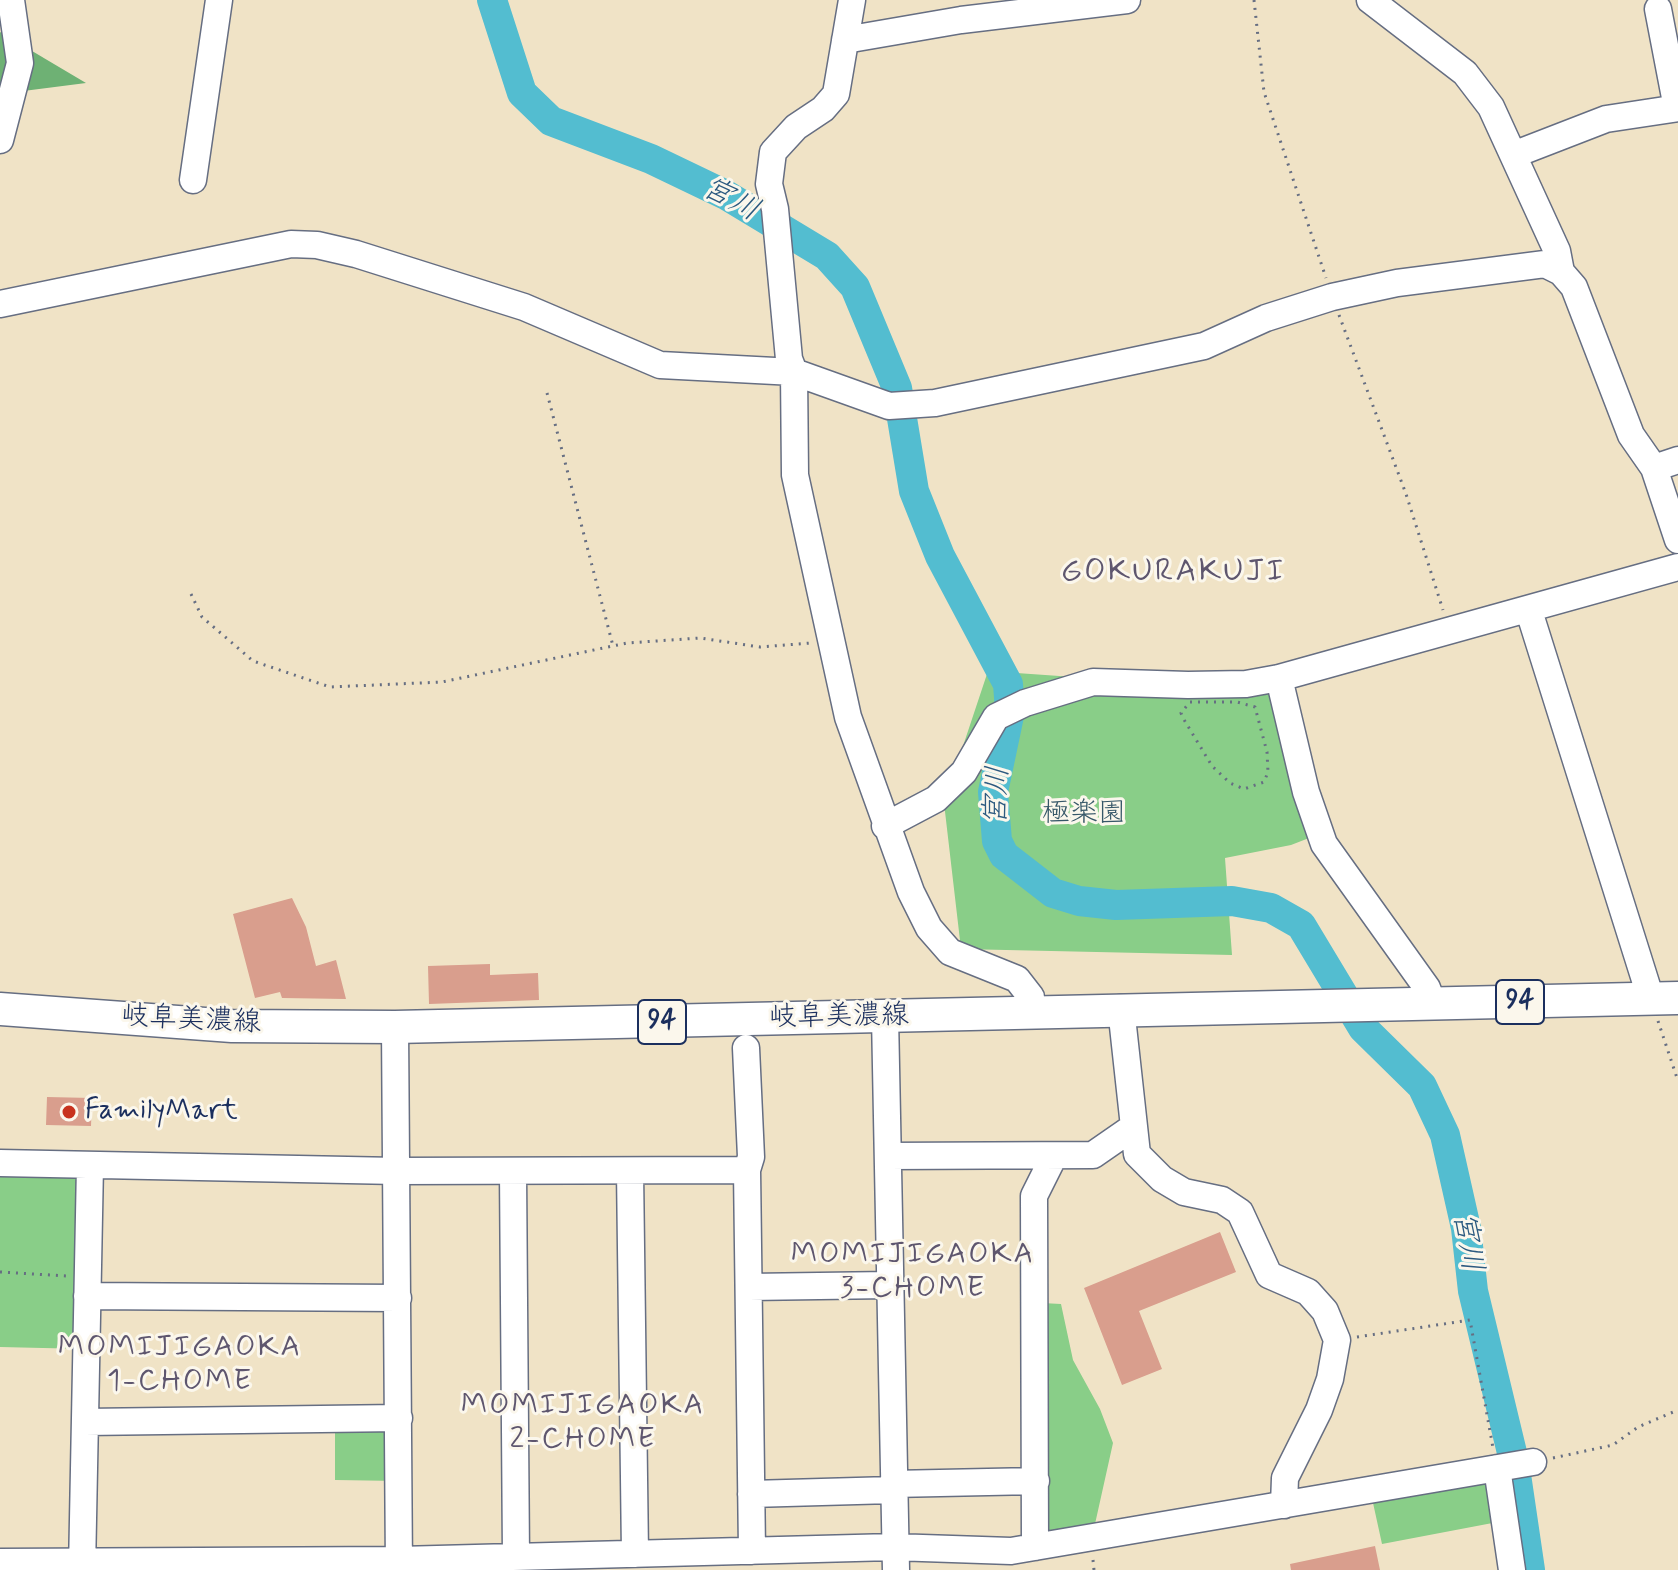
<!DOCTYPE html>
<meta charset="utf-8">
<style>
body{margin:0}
canvas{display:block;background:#f0e3c6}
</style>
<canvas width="1678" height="1570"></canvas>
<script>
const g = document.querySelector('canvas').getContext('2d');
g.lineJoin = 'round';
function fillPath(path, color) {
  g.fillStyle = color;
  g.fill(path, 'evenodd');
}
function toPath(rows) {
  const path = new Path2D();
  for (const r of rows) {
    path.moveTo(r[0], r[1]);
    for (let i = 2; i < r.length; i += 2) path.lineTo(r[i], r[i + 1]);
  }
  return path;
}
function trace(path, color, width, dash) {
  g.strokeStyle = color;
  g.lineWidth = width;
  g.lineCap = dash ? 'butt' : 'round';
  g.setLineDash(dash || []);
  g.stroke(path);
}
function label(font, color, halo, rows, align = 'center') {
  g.font = font + ' Mynerve,"Klee One",sans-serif';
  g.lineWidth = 6;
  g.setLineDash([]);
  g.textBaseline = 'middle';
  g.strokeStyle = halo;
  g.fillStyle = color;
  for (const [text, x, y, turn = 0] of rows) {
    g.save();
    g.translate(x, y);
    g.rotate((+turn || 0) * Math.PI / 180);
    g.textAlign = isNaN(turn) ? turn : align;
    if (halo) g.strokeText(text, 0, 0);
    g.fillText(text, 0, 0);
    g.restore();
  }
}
fillPath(toPath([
 [988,671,1188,685,1279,678,1322,833,1291,845,1225,858,1232,955,961,949,944,803],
 [0,1163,90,1165,86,1349,0,1347],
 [1042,1303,1061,1304,1073,1360,1100,1409,1113,1443,1095,1524,1047,1532],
 [399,1418,399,1481,335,1480,335,1419],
 [1495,1457,1503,1521,1382,1544,1368,1480]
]), '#89ce88');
fillPath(toPath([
 [0,32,86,83,0,94]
]), '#6eb174');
trace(toPath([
 [492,0,522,93,551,121,651,159,726,195,827,256,855,287,897,388,914,491,940,556,1008,684,1010,711,993,792,997,841,1004,855,1053,893,1079,901,1116,905,1232,901,1271,908,1301,925,1363,1028,1422,1086,1445,1135,1466,1228,1473,1291,1514,1461,1530,1570]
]), '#53bdd0', 30);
fillPath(toPath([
 [292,898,306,927,316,966,336,960,346,999,282,998,280,992,255,998,233,914],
 [490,964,490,975,538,973,539,1000,429,1004,428,966],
 [47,1097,92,1098,91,1126,46,1125],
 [1220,1232,1236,1272,1139,1311,1162,1369,1122,1385,1084,1288],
 [1375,1546,1380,1570,1291,1570,1290,1564]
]), '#d99e8d');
const minor = toPath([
 [852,0,836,94,823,109,796,127,773,152,769,184,775,209,789,359,794,372,795,475,848,717,911,892,929,928,950,952,1017,979,1031,997,1030,1014],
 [1370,0,1465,73,1491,107,1557,251,1561,272],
 [1658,9,1677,108],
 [845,40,961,20,1127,0],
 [0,140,20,63,11,0],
 [1513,155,1606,119,1678,108],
 [193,180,219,0],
 [0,304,291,244,317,245,356,254,524,307,660,365,794,372,889,406,935,403,1204,346,1266,318,1332,297,1397,283,1545,264,1561,272,1574,287,1631,435,1654,468,1678,540],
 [1654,468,1678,460],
 [1529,611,1651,999],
 [1279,678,1306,792,1324,844,1427,988,1433,1004],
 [885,826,936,799,964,772,996,717,1025,703,1093,682,1188,685,1246,684,1279,678,1678,567],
 [1121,1008,1137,1154,1162,1179,1184,1192,1222,1200,1240,1212,1269,1275,1308,1292,1325,1311,1337,1340,1330,1379,1319,1410,1285,1478,1284,1505],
 [885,1016,896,1570],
 [395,1027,399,1570],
 [746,1048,751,1157,747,1170,752,1551],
 [888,1156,1093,1155,1132,1128],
 [0,1163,397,1171,747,1170],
 [630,1171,635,1554],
 [513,1172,516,1557],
 [749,1287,889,1285],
 [87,1296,398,1298],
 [85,1422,399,1418],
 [1497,1468,1512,1570],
 [892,1484,1036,1481],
 [751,1494,892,1490],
 [1035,1547,1034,1196,1054,1156],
 [0,1562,399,1560,893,1547,1011,1551,1533,1462],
 [82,1570,90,1165]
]);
const major = toPath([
 [0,1009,232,1026,395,1027,1678,998]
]);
trace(minor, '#666e82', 29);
trace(major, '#666e82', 35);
trace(toPath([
 [1254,0,1264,92,1326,278],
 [1339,315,1406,494,1443,610],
 [547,393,613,646],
 [191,594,202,617,253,661,330,687,442,682,627,643,700,638,760,647,811,643],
 [1190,702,1237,702,1255,707,1267,752,1268,772,1264,782,1244,789,1230,783,1212,766,1183,718,1181,713,1190,702],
 [1658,1021,1678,1081],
 [0,1272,67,1276],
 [1357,1337,1470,1320,1493,1448],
 [1553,1458,1613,1445,1638,1427,1678,1410],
 [1093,1560,1094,1570]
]), '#666e82', 3, [2, 6]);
trace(minor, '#fff', 26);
trace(major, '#fff', 32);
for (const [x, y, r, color] of [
 [69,1112,8,"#c8321e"]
]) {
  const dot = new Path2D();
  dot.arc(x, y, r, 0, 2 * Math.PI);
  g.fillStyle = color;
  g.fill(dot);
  trace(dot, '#fbf7ec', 3);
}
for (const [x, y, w] of [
 [1520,1002,48],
 [662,1022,48]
]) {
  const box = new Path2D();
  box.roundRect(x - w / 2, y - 22, w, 44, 6);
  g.fillStyle = '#fbf7ec';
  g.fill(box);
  trace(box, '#1b2f5e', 2);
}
label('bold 26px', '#1b2f5e', null, [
 ["94",1520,1002],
 ["94",662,1022]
]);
label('28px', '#365768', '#fbf7ec', [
 ["極楽園",1084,815]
]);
label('28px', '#1b2f5e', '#fbf7ec', [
 ["岐阜美濃線",839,1018,-1],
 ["岐阜美濃線",191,1021,3]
]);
label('28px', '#1b2f5e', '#fbf7ec', [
 ["FamilyMart",85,1112]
], 'left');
label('italic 30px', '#2c5a80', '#fbf7ec', [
 ["宮川",730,201,28],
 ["宮川",999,796,-87],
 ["宮川",1466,1242,81]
]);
g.letterSpacing = '2px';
label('30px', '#5e566e', '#fbf7ec', [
 ["MOMIJIGAOKA",913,1256],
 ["3-CHOME",913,1290],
 ["MOMIJIGAOKA",180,1349],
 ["1-CHOME",180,1383],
 ["MOMIJIGAOKA",583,1407],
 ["2-CHOME",583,1441]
]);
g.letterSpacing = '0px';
g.letterSpacing = '2px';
label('32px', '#5e566e', '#fbf7ec', [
 ["GOKURAKUJI",1173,573]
]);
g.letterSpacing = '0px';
</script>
